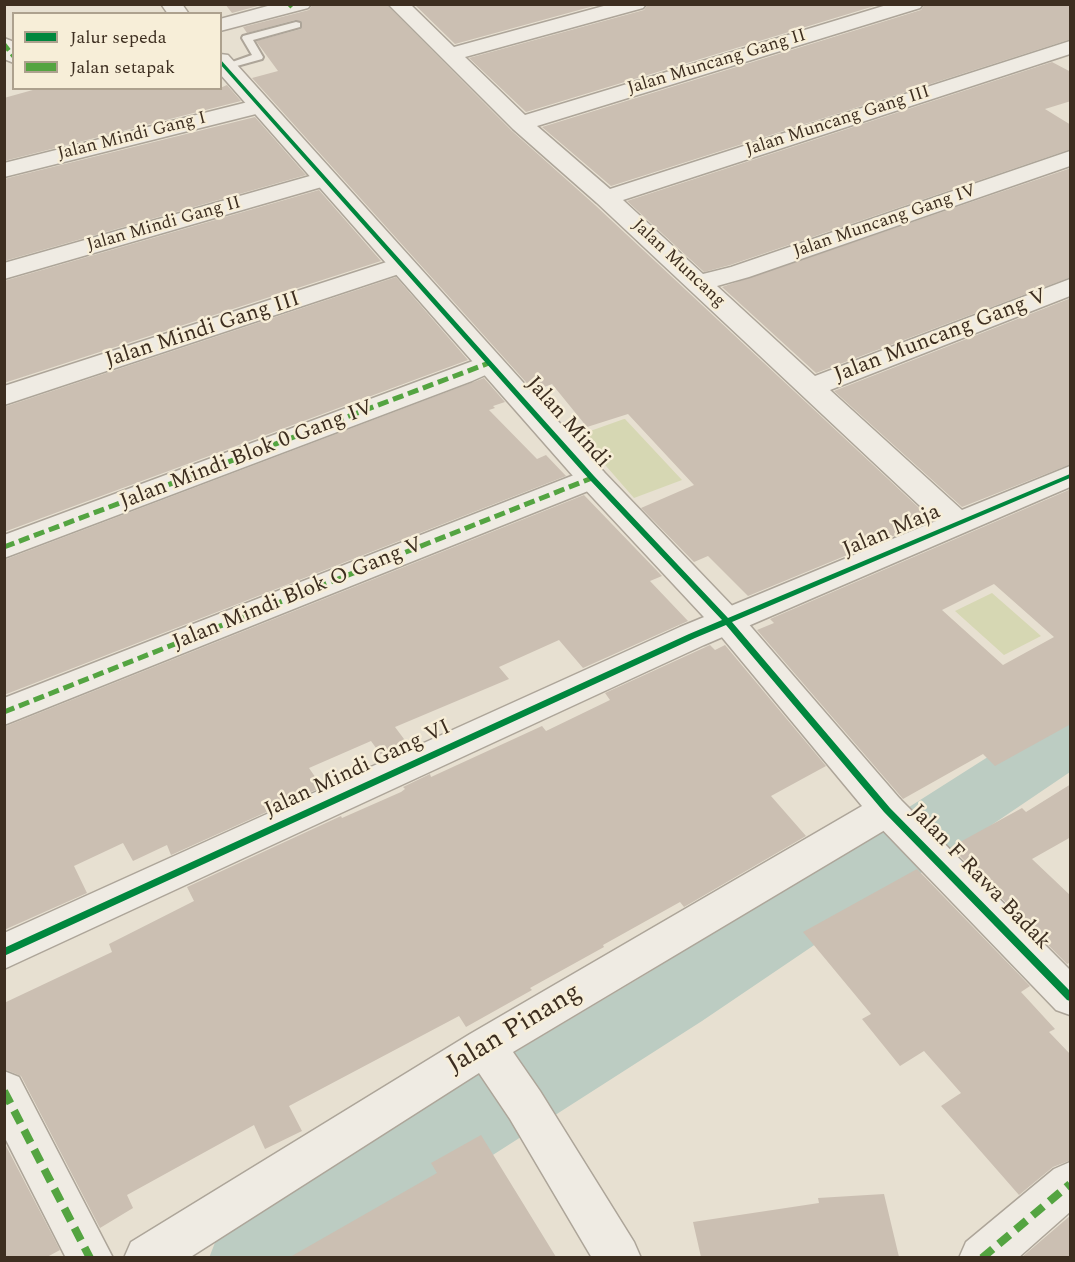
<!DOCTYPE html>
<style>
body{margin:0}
#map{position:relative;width:1075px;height:1262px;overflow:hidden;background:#e7e0d1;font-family:Spectral,serif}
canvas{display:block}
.frame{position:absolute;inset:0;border:6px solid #3d2e20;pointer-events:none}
.legend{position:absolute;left:12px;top:12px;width:210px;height:78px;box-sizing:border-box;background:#f7eed8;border:2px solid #ada18e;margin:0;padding:8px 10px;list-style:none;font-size:18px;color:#3d2e20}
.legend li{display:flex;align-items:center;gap:12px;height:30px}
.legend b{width:30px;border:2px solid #ada18e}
</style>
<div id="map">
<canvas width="1075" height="1262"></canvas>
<div class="frame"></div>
<ul class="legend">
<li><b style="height:8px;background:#00873e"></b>Jalur sepeda</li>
<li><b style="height:8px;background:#54a441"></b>Jalan setapak</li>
</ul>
</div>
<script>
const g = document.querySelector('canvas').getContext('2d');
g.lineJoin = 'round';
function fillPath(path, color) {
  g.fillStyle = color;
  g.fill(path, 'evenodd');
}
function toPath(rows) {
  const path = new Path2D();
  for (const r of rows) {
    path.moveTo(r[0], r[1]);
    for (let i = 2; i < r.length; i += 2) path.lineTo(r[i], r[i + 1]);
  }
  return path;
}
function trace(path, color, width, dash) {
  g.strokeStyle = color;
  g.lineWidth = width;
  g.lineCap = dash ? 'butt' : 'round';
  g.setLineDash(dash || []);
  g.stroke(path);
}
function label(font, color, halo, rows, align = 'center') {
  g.font = font + ' Spectral,serif';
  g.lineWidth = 5;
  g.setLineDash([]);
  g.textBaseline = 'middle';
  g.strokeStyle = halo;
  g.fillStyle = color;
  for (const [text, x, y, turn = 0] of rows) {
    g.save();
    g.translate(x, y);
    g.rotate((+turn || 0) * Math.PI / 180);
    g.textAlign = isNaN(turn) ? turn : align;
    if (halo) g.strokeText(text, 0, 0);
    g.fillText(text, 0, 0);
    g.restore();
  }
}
fillPath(toPath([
 [624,419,625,419,682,480,634,498,579,435],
 [992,593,1041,636,1004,655,955,611]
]), '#d6d7b3');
fillPath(toPath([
 [1070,712,1070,772,702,1021,332,1258,209,1258,221,1227,648,973,1046,720,1070,712]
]), '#bcccc2');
fillPath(toPath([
 [225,4,265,4,232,13],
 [313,4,386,4,512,131,595,205,932,520,748,596,708,556,694,562,641,508,694,485,628,414,587,427,552,384,534,391,252,78,278,71,256,41,301,29,302,23,295,20,247,33,243,27,309,10],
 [414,4,601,4,455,44],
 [648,4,881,4,526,112,469,58,644,10],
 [925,4,1071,4,1071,39,611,186,542,127,921,10],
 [1052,62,1071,72,1071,101,1045,109,1071,125,1071,149,730,265,704,272,627,201],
 [227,85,241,101,4,161,4,98,40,88,220,88],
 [255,117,306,175,4,261,4,179],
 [1071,168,1071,277,816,373,722,287],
 [319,190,381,261,4,383,4,281],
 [396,277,468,360,4,532,4,407],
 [1071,298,1071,464,962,507,834,391],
 [484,378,505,402,493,406,495,408,489,410,537,459,546,455,566,476,4,695,4,560],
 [1071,489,1071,724,995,766,983,754,903,799,757,630,774,623,770,619],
 [994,584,1054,637,1003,665,942,610],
 [584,495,662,576,650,581,688,621,583,668,559,640,499,667,509,679,395,727,410,747,384,759,371,741,309,768,322,787,171,855,167,845,133,861,123,843,74,866,87,893,4,930,4,727],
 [710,645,715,650,725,645,826,766,771,796,806,836,684,907,680,902,603,945,604,947,530,988,532,990,466,1027,459,1016,289,1106,302,1131,265,1149,254,1125,127,1195,133,1208,100,1228,21,1076,4,1069,4,1003,112,952,109,944,194,901,187,887,341,816,342,818,401,792,405,789,403,787,430,774,431,777,542,726,546,731,610,700,605,693],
 [1071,784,1071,837,1032,859,1071,896,1071,962,1067,964,951,847,1022,808,1026,812],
 [917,869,1030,986,1021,992,1055,1029,1049,1032,1071,1055,1071,1160,1053,1167,1019,1195,941,1106,961,1093,924,1051,900,1066,862,1019,871,1014,803,932],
 [481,1135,556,1257,290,1257,437,1173,431,1163],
 [4,1142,60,1250,47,1257,4,1257],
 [884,1194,899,1257,701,1257,693,1222,819,1203,818,1198],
 [1071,1215,1071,1257,1022,1257]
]), '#cbbfb2');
const service = toPath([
 [296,22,300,23,300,27,253,40,263,57,262,59,226,69,221,66,252,55,242,38,243,36,296,22]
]);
const minor = toPath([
 [275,4,311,4,308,8,220,31,220,19,275,4],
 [388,4,410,4,454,47,611,4,646,4,643,8,465,57,525,115,890,4,923,4,920,8,537,126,610,189,1070,41,1070,54,623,200,703,274,731,267,1070,151,1070,166,749,277,717,286,815,376,1070,279,1070,296,830,390,962,510,1070,466,1070,487,704,645,4,969,4,933,680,627,936,521,597,203,513,129,388,4],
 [4,38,14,42,14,63,4,59,4,38],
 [260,99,268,101,271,106,268,111,4,177,4,163,260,99],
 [324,172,332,174,336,179,332,184,4,279,4,263,324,172],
 [402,257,411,260,415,265,411,270,4,405,4,386,402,257],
 [489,355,499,357,503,363,499,369,472,381,4,558,4,535,489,355],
 [592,468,603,471,607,478,603,485,4,725,4,698,592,468],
 [887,795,900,799,1070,970,1070,1015,1056,1010,874,821,869,810,874,799,887,795],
 [4,1071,19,1077,113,1258,66,1258,4,1136,4,1071],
 [1070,1162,1070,1212,1018,1258,959,1258,966,1242,1054,1169,1070,1162]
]);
const tertiary = toPath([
 [161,4,182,4,189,14,168,14,161,4],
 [220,54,228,55,603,471,740,614,900,799,905,810,900,821,513,1052,540,1091,634,1242,641,1258,592,1258,510,1119,479,1073,189,1258,124,1258,131,1242,470,1034,862,806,716,630,581,485,220,74,220,54]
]);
trace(service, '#ada599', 4);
trace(minor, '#ada599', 3);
trace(tertiary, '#ada599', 3);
fillPath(service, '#efebe3');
fillPath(minor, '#efebe3');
fillPath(tertiary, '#efebe3');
trace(toPath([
 [289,4,292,7],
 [4,44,14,57]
]), '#54a441', 4.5, [8, 4.5]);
trace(toPath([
 [4,547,489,363],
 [4,712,592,478]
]), '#54a441', 5, [11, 5]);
trace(toPath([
 [4,1091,90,1258],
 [982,1258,1070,1184]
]), '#54a441', 8, [14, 8]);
fillPath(toPath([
 [220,59,594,476,728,618,1070,474,1070,478,732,622,890,808,1070,991,1070,1001,1067,1000,884,812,726,625,695,638,4,956,4,948,689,634,722,620,590,480,220,64,220,59]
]), '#00873e');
label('18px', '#3d2e20', '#f7eed8', [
 ["Jalan Muncang Gang II",717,63,-17],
 ["Jalan Muncang Gang III",838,122,-18],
 ["Jalan Mindi Gang I",132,137,-14],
 ["Jalan Muncang Gang IV",885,222,-19],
 ["Jalan Mindi Gang II",164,225,-16],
 ["Jalan Muncang",678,264,43]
]);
label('22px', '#3d2e20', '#f7eed8', [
 ["Jalan Mindi Gang III",203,331,-18],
 ["Jalan Muncang Gang V",941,337,-21],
 ["Jalan Mindi",567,423,48],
 ["Jalan Mindi Blok 0 Gang IV",247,456,-21],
 ["Jalan Maja",892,532,-23],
 ["Jalan Mindi Blok O Gang V",298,595,-22],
 ["Jalan Mindi Gang VI",358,770,-25],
 ["Jalan F Rawa Badak",979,878,46]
]);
label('27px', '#3d2e20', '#f7eed8', [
 ["Jalan Pinang",515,1030,-31]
]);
</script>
